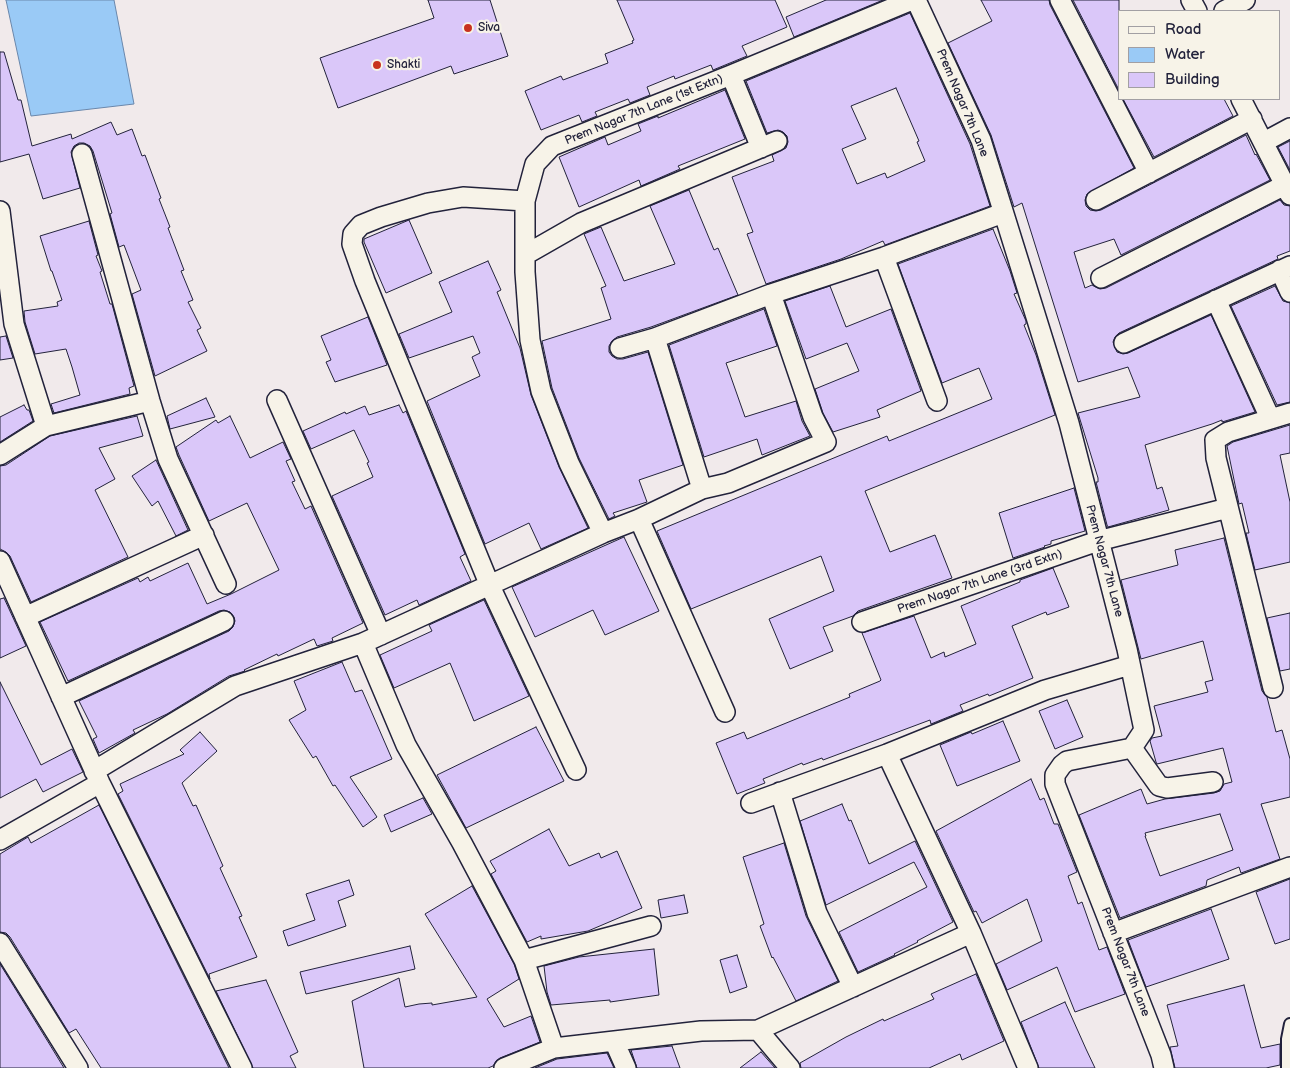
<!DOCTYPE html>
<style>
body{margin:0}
#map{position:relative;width:1290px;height:1068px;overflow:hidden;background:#f1eaeb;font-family:"Balsamiq Sans",sans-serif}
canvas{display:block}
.legend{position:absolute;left:1118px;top:10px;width:162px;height:90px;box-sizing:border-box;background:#f7f3e8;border:1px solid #a29fa3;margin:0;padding:6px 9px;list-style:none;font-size:15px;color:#22223b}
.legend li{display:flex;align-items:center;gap:10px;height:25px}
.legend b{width:25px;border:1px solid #a29fa3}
</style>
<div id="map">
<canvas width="1290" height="1068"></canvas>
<ul class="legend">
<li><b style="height:6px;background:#f7f3e8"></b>Road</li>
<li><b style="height:14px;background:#9acaf6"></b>Water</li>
<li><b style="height:14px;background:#dac7f9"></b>Building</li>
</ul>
</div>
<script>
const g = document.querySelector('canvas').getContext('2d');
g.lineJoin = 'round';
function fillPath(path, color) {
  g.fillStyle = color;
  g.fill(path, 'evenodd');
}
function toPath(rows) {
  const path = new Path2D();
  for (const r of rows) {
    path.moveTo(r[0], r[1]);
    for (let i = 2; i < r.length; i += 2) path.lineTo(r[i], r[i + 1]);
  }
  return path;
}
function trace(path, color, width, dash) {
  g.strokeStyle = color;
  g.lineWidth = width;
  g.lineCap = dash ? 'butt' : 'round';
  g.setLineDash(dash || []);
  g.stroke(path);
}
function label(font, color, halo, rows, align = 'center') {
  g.font = font + ' "Balsamiq Sans",sans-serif';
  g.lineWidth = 4.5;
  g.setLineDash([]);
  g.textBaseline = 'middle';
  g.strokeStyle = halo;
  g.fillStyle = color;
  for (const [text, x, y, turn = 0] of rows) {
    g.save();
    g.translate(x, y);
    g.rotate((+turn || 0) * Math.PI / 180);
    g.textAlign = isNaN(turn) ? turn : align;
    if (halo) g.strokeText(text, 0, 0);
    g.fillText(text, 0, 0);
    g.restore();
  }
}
const water = toPath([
 [6,0,114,0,134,104,31,116,6,0]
]);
fillPath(water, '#9acaf6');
trace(water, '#6a87ab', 1);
const building = toPath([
 [428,0,490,0,508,56,454,74,451,66,338,108,320,58,434,18,428,0],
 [617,0,775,0,787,27,742,46,747,56,713,70,711,65,675,79,674,76,647,87,650,95,630,103,628,99,595,112,597,116,582,122,579,115,541,130,525,91,561,76,563,80,608,63,605,54,633,43,632,41,634,40,617,0],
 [826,0,883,0,794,37,786,17,826,0],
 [981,0,1049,0,1050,5,1134,168,1087,194,1085,200,1086,206,1090,210,1096,211,1101,210,1246,135,1255,155,1256,154,1270,180,1121,255,1114,239,1074,252,1085,288,1092,285,1100,289,1106,288,1280,200,1284,205,1290,206,1290,251,1277,256,1278,259,1119,333,1115,337,1113,342,1117,352,1123,354,1128,353,1211,315,1255,412,1222,422,1222,420,1212,424,1145,445,1157,489,1162,487,1169,510,1108,527,1107,525,1096,482,1098,482,1098,478,1078,413,1140,397,1128,367,1078,382,1022,203,1014,207,991,135,948,43,992,21,981,0],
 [1073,0,1119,0,1119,90,1073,0],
 [910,13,970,144,990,206,885,245,883,241,841,259,766,284,747,234,753,232,732,177,774,161,772,155,786,148,788,142,787,136,783,132,778,130,767,133,746,81,910,13],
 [896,88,919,141,917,142,925,161,887,178,885,173,857,184,842,149,866,139,851,106,896,88],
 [0,52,4,52,18,100,21,100,32,146,71,134,72,139,111,122,117,135,132,129,142,156,145,155,161,198,159,199,170,227,168,228,184,270,181,271,193,300,188,302,201,328,197,330,207,351,155,376,132,294,141,290,124,245,119,247,110,214,112,213,93,151,90,146,84,143,79,143,74,146,71,152,80,188,43,199,29,154,0,162,0,52],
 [725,90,745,139,678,166,680,169,641,186,639,180,579,207,559,157,605,137,608,145,641,131,638,124,658,116,658,118,725,90],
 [1123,99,1224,99,1233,116,1154,157,1123,99],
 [1290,141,1290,170,1278,147,1290,141],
 [689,190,714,250,718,248,738,295,651,327,617,337,612,341,609,346,609,352,612,356,617,359,623,359,648,352,683,465,639,480,647,502,613,513,615,516,609,519,579,458,552,388,542,341,611,319,601,288,606,286,584,234,601,227,624,281,675,264,650,206,689,190],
 [409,220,432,273,386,293,364,242,364,239,409,220],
 [89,221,98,255,96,256,102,271,100,272,110,304,112,304,134,386,129,388,130,394,54,413,51,404,80,395,72,367,66,349,35,354,25,322,24,311,58,306,57,302,62,300,52,271,51,271,40,236,89,221],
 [993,229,1010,271,1017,293,1014,294,1026,321,1026,324,1024,325,1036,355,1055,415,865,491,890,552,935,535,952,578,858,611,853,616,823,627,833,651,790,669,769,619,834,591,821,556,691,609,657,531,887,436,889,441,992,399,979,368,942,383,898,264,993,229],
 [488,261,501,290,497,292,520,348,531,395,559,467,588,528,541,549,529,523,485,544,427,401,480,376,472,357,480,353,473,336,409,358,399,334,452,312,439,282,488,261],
 [830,286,846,327,891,309,921,391,877,410,880,417,833,432,823,413,815,389,859,371,847,343,806,359,785,301,830,286],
 [1275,286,1283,301,1290,303,1290,402,1277,405,1231,306,1275,286],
 [764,309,777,346,726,363,745,417,796,401,802,421,810,436,762,455,757,439,704,457,669,345,764,309],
 [368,317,387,365,335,382,326,362,331,360,321,336,368,317],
 [6,336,13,358,0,360,0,337,6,336],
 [206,398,215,417,170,429,167,416,206,398],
 [24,405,27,410,29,410,33,421,0,442,0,417,24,405],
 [399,405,403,413,406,411,465,554,460,557,471,581,419,605,417,600,385,615,332,496,373,477,367,463,369,462,354,430,311,449,303,431,345,412,346,414,365,406,369,415,399,405],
 [137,416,143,436,99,448,115,479,95,490,128,557,31,602,10,556,6,552,0,549,0,466,6,465,50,436,137,416],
 [230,416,250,458,283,442,291,459,286,461,295,481,292,482,305,509,311,506,363,623,332,638,333,641,317,646,314,639,278,656,277,654,244,670,245,671,229,676,167,714,133,730,135,733,99,753,93,739,97,737,79,701,229,631,233,627,235,621,234,617,230,612,224,610,219,611,68,681,40,622,138,578,140,582,148,577,150,581,188,563,207,604,231,594,279,570,247,503,209,521,179,455,176,447,216,420,218,423,230,416],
 [1290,425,1290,453,1280,455,1290,502,1290,562,1255,570,1246,533,1249,533,1242,503,1239,504,1227,446,1233,442,1290,425],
 [156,460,188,530,176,536,158,501,152,506,132,476,156,460],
 [1074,488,1085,531,1051,541,1051,544,1044,546,1045,547,1013,558,999,513,1074,488],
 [624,537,659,611,605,635,593,610,535,637,512,587,624,537],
 [1224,538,1262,691,1267,697,1276,732,1282,730,1290,759,1290,797,1261,804,1280,859,1241,873,1239,867,1207,880,1206,886,1120,918,1079,815,1141,789,1147,804,1165,799,1214,793,1220,791,1224,784,1232,782,1223,748,1157,764,1156,762,1150,741,1152,738,1162,736,1154,706,1208,692,1205,682,1213,680,1203,641,1141,659,1121,580,1178,565,1175,550,1224,538],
 [1220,814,1233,850,1160,876,1145,836,1146,836,1145,833,1220,814],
 [1053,568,1069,607,1047,615,1046,612,1012,626,1033,678,989,696,988,694,960,705,963,711,931,724,930,720,823,760,822,758,803,765,802,763,763,779,765,783,737,794,716,743,744,732,747,739,850,697,849,694,880,681,881,680,862,633,914,616,931,658,944,652,945,657,976,644,961,606,1020,582,1020,580,1053,568],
 [4,598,26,646,0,658,0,599,4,598],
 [484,600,529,696,474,721,450,663,394,688,380,655,432,631,429,625,484,600],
 [1290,613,1290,669,1280,671,1267,618,1290,613],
 [342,662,355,692,362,690,392,759,350,777,377,817,363,827,335,785,333,786,316,756,313,758,289,720,306,710,294,681,342,662],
 [0,682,41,765,72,749,83,772,43,792,36,779,0,798,0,682],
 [1067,700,1083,737,1055,749,1039,711,1067,700],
 [1003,721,1020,761,957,786,940,745,971,732,972,734,1003,721],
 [536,727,564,781,466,828,437,775,536,727],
 [200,732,217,751,182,783,193,806,196,805,223,866,220,868,242,916,239,917,257,957,209,974,210,979,118,794,123,791,120,784,184,754,180,750,200,732],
 [1031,779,1040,800,1044,798,1054,824,1058,824,1077,872,1068,876,1078,904,1082,902,1099,950,1107,947,1125,994,1075,1012,1057,967,1007,990,996,964,1042,941,1027,899,982,923,976,911,974,912,936,831,1031,779],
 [423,798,432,814,391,832,384,815,423,798],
 [842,804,849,821,851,820,869,864,915,841,953,922,917,941,918,942,894,954,895,955,858,972,839,932,927,887,914,862,826,905,800,821,842,804],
 [99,805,229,1068,101,1068,76,1029,69,1033,10,937,6,933,0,932,0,854,28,837,31,843,99,805],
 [549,829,569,866,599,853,601,858,617,851,642,908,588,931,541,939,541,936,527,942,491,874,496,871,490,861,549,829],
 [784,843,806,916,838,981,796,1001,773,957,772,958,760,926,764,924,743,857,784,843],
 [1290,879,1290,939,1275,944,1256,892,1290,879],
 [349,880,354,895,338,901,346,926,288,946,283,931,315,920,306,894,349,880],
 [472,886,514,964,519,979,487,999,504,1027,531,1016,540,1042,500,1058,496,1061,493,1066,488,1068,364,1068,352,1001,399,978,405,1007,419,1004,432,1003,432,1005,477,997,425,914,472,886],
 [684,895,688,913,661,918,658,900,684,895],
 [1211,909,1229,959,1146,987,1128,940,1211,909],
 [410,946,415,969,306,994,300,972,410,946],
 [654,949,659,995,610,1002,610,1000,551,1005,547,992,544,966,579,957,654,949],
 [737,955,747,987,730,993,720,960,737,955],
 [0,964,50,1045,64,1068,0,1068,0,964],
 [976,974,1004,1041,962,1060,960,1054,929,1068,801,1068,800,1063,846,1037,883,1019,884,1021,934,999,931,994,976,974],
 [266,980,298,1052,290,1056,296,1068,253,1068,216,991,266,980],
 [1244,985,1261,1048,1280,1044,1280,1065,1266,1068,1175,1068,1170,1047,1178,1046,1167,1005,1244,985],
 [1065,1002,1086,1049,1095,1068,1039,1068,1021,1022,1065,1002],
 [672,1046,680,1068,637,1068,631,1050,672,1046],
 [761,1052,775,1068,740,1068,761,1052],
 [607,1053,614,1068,535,1068,557,1059,607,1053]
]);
fillPath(building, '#dac7f9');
trace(building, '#22223b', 1);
const service = toPath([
 [1287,1068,1287,1039,1290,1024]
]);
const minor = toPath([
 [916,0,981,140,1069,423,1127,649,1144,730,1132,748,1067,761,1062,765,1055,775,1055,784,1161,1055,1164,1068],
 [1060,0,1149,173],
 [1191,0,1197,11],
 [1224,11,1245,0],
 [731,75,761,148],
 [1241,99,1290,195],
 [1264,142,1290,128],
 [82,154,150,401,168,459,226,584],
 [1096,200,1252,119],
 [525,201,463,197,428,203,381,217,361,225,353,234,352,244,365,281,490,586,576,770],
 [0,211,14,324,46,426,0,455],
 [525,255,581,223,777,141],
 [884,257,937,401],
 [1280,270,1290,292],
 [1101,278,1285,185],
 [1216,300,1270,418],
 [655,338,702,489],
 [1124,343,1290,266],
 [620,348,655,338,771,294,884,257,1003,213],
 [277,400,381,635],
 [46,426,150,401],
 [639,519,725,712],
 [603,533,569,463,541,391,530,340,525,272,525,201,535,164,552,146,731,75,912,0],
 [0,561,100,783,242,1068],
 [25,617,204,535],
 [862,622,1098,541,1228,508],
 [363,643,406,745,462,843,524,960,554,1048],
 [1273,688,1216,458,1215,440,1228,432,1290,413],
 [61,697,224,621],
 [1132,748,1159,786,1167,788,1213,782],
 [887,754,971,933,1028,1068],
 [94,771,235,686,363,643,603,533,639,519,702,489,728,483,826,442,813,417,771,294],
 [780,792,817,913,853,987],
 [751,803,887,754,1045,690,1130,665],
 [0,840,100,783],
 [1113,933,1290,867],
 [0,943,78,1068],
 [524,960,651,926],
 [758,1030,790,1068],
 [614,1041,626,1068],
 [504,1068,554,1048,701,1031,758,1030,971,933]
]);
trace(service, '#22223b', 14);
trace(minor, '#22223b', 22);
trace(service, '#f7f3e8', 10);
trace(minor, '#f7f3e8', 19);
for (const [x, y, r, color] of [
 [468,28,5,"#c8321e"],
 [377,65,5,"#c8321e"]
]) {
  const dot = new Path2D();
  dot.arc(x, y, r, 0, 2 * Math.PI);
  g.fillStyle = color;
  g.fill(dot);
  trace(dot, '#f7f3e8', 2);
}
label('12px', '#22223b', '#f7f3e8', [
 ["Siva",478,28],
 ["Shakti",387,65]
], 'left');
label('12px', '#22223b', '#f7f3e8', [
 ["Prem Nagar 7th Lane",962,103,67],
 ["Prem Nagar 7th Lane (1st Extn)",644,110,-22],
 ["Prem Nagar 7th Lane",1104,561,75],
 ["Prem Nagar 7th Lane (3rd Extn)",980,582,-19],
 ["Prem Nagar 7th Lane",1125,962,69]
]);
</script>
